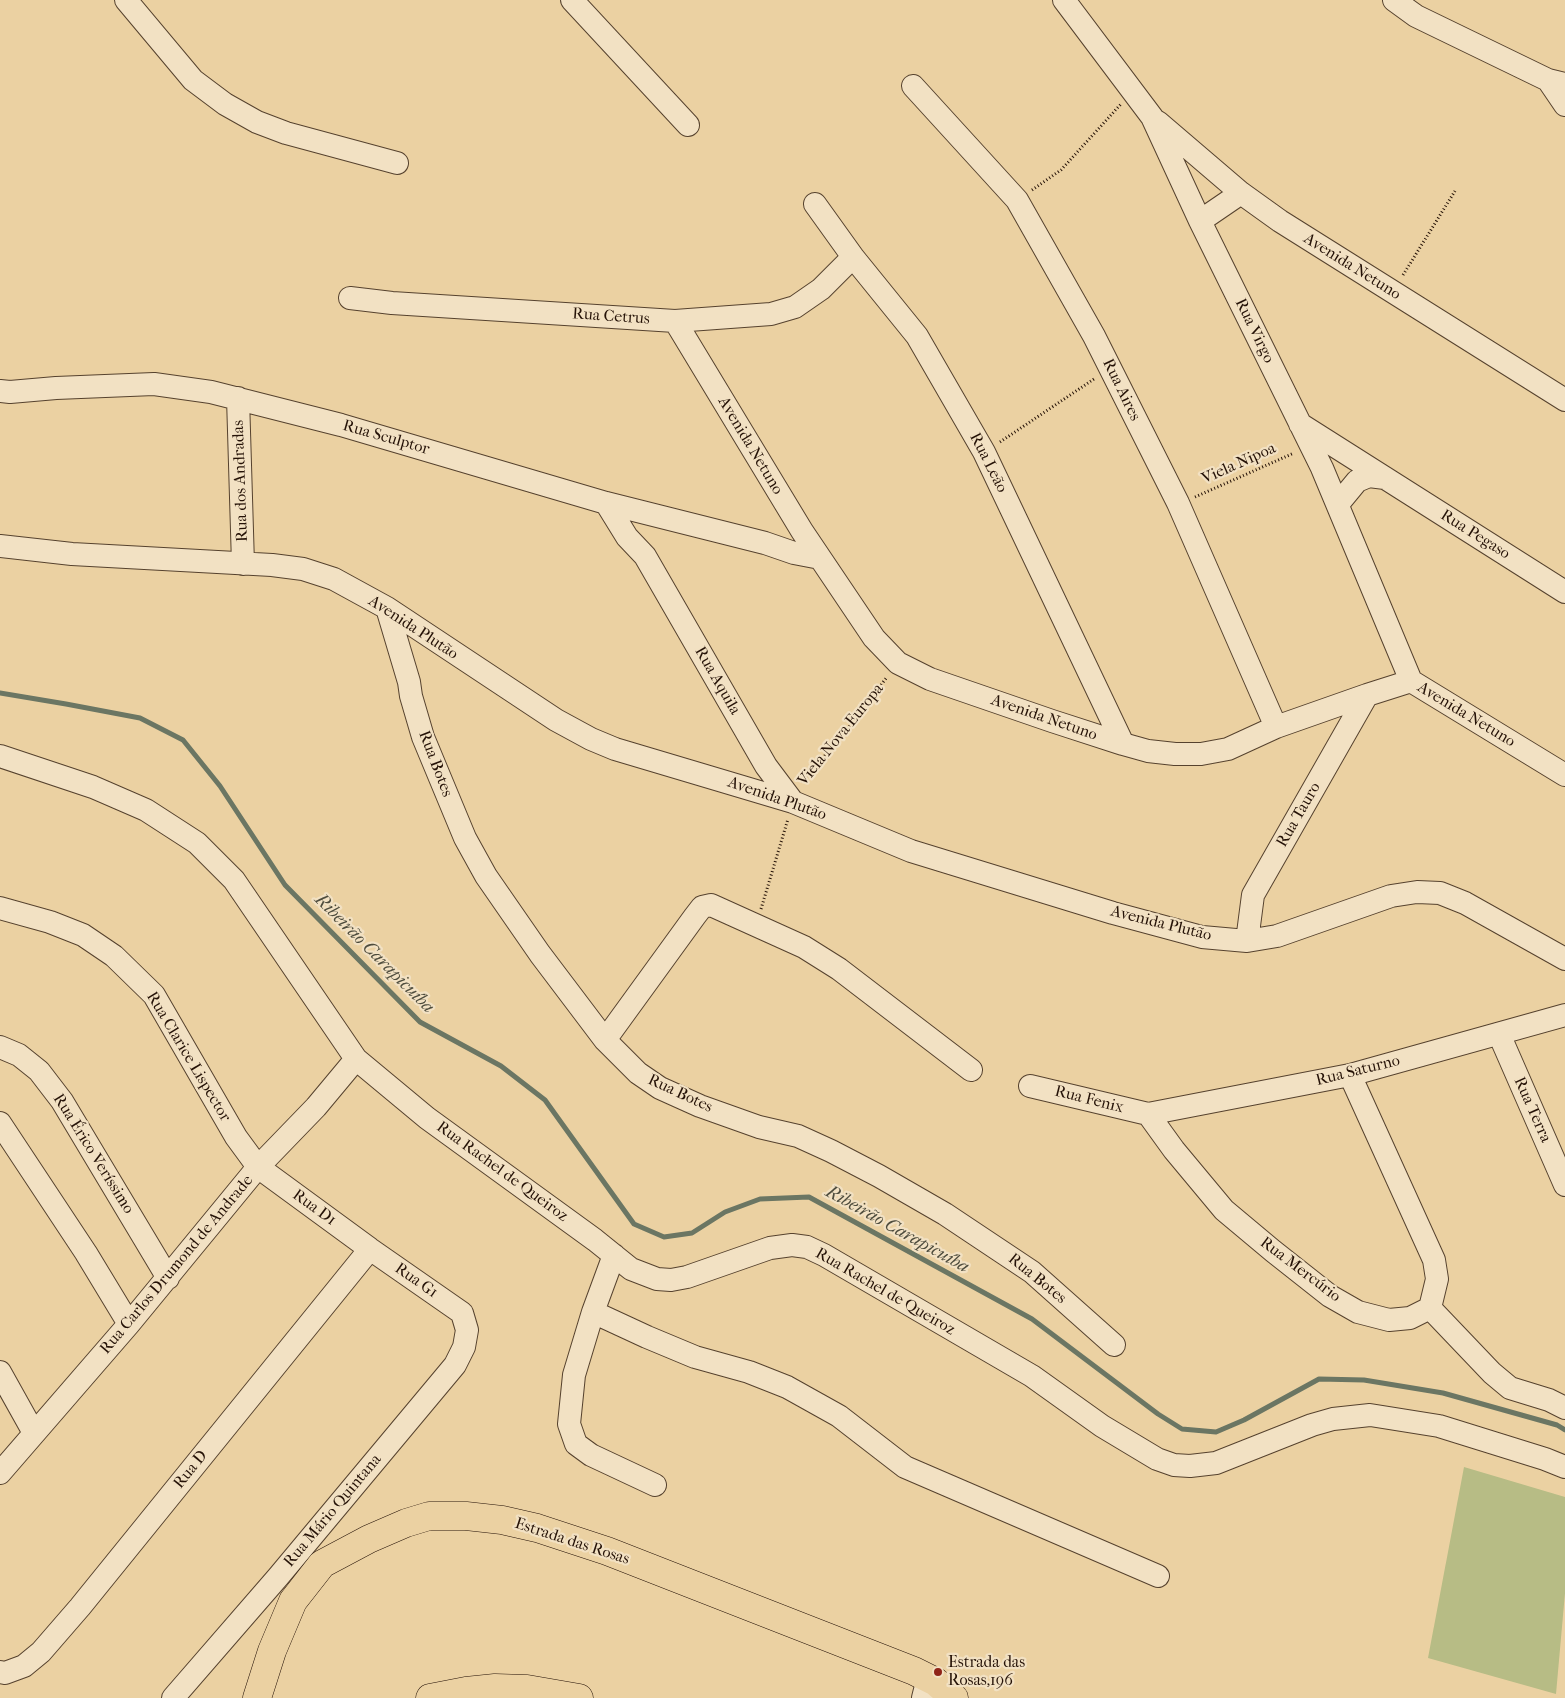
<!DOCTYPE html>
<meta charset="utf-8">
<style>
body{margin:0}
canvas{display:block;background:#ebd1a2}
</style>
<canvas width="1565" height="1698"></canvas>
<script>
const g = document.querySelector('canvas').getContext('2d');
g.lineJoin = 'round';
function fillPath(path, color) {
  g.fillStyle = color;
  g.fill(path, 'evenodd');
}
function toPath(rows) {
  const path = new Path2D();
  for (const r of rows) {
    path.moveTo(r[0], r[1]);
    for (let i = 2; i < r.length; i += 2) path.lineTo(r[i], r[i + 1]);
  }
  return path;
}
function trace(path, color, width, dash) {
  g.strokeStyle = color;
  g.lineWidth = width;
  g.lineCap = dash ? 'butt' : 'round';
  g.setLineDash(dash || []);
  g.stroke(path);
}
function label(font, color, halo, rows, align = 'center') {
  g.font = font + ' "IM FELL French Canon",serif';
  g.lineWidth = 4.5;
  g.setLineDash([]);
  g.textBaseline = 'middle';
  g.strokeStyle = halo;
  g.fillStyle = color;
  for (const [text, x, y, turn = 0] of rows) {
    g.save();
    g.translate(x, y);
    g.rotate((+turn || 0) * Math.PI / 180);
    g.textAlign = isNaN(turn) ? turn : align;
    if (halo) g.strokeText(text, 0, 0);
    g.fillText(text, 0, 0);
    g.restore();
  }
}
fillPath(toPath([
 [1464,1467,1565,1497,1565,1593,1556,1694,1428,1658]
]), '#b7bc85');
trace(toPath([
 [0,693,66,704,140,718,183,740,220,786,285,885,420,1022,501,1066,545,1100,634,1224,664,1237,692,1233,725,1212,760,1199,809,1197,1032,1319,1158,1414,1182,1429,1216,1432,1244,1420,1319,1379,1364,1380,1443,1393,1557,1425,1565,1430]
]), '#6b7663', 5);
const minor = toPath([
 [126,0,193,80,225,104,257,122,286,133,397,163],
 [572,0,688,125],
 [1064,0,1152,117,1200,221,1322,468,1411,681],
 [1394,0,1416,16,1548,80,1565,84],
 [1548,80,1565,105],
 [913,86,1017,200,1094,336,1178,503,1276,727],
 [1158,122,1241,193,1280,221,1565,400],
 [815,204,853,257,917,336,984,452,1123,744],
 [1200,221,1241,193],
 [350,298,392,303,675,321,771,314,795,307,821,289,853,257],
 [675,321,802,531,874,638,898,663,930,679,1052,721,1123,744,1148,751,1175,754,1201,754,1228,749,1276,727,1367,695,1411,681,1565,775],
 [0,391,10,392,56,388,154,384,211,392,341,425,606,503,765,543,794,553,820,558],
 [238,398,243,564],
 [1300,424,1565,592],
 [606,503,627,537,645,556,766,766,793,802],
 [1338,504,1357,481,1369,476,1385,478],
 [0,546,72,554,272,565,303,569,334,579,387,608,556,720,591,739,615,749,793,802,911,851,1113,913,1202,937,1247,941,1277,936,1391,896,1417,892,1440,893,1465,903,1565,959],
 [387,608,409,682,411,696,423,737,465,838,486,876,540,954,605,1040,638,1073,660,1088,700,1106,759,1127,798,1136,831,1151,879,1176,945,1214,1032,1272,1114,1345],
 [0,756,93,787,146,810,197,843,234,880,356,1059,427,1118,595,1240,631,1269,657,1279,671,1280,687,1277,770,1248,792,1245,807,1247,824,1255,1032,1376,1102,1426,1157,1459,1174,1465,1190,1466,1216,1463,1312,1425,1333,1419,1370,1415,1439,1426,1545,1459,1565,1467],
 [0,908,50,922,83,935,114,956,154,995,236,1137,258,1167,370,1249,462,1313,467,1330,464,1347,455,1365,278,1577,173,1698],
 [1247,941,1253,895,1367,695],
 [1499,1034,1565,1185],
 [605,1040,695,916,702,907,711,905,804,947,839,969,971,1070],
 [0,1047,19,1055,39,1071,62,1101,168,1278],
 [1030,1086,1148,1114,1350,1075,1565,1015],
 [1148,1114,1174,1150,1224,1210,1273,1251,1330,1296,1358,1312,1389,1320,1410,1318,1430,1308,1437,1279,1434,1260,1350,1075],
 [0,1123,86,1253,129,1324],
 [614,1255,593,1312,647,1337,695,1357,749,1372,787,1387,839,1416,905,1467,1158,1576],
 [1430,1308,1492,1373,1510,1388,1549,1400,1565,1408],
 [593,1312,574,1375,569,1424,576,1444,591,1455,655,1485],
 [0,1372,34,1433],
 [0,1473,129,1324,258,1167,316,1107,356,1059],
 [0,1672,5,1673,24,1666,41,1652,80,1607,370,1249],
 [923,1698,928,1678]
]);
const major = toPath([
 [257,1698,272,1651,293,1601,322,1564,369,1539,406,1523,429,1516,466,1516,502,1520,537,1528,607,1551,914,1671,936,1682,954,1698],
 [430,1698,466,1691,495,1688,527,1689,579,1698]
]);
trace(minor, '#56422e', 24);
trace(major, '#251207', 29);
trace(toPath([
 [1032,190,1061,170,1121,104],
 [1403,275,1455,191],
 [1000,442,1094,379],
 [1195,497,1294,453],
 [801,782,840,739,887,677],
 [761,909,788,819]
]), '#251207', 3, [1, 2.5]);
trace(minor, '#f2e1c3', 22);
trace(major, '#ebd1a2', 28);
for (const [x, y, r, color] of [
 [938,1672,5,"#8f2418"]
]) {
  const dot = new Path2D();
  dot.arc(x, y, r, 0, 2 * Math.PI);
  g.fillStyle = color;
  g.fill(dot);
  trace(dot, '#f2e1c3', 2);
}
label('16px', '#251207', '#f2e1c3', [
 ["Avenida Netuno",1352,267,32],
 ["Rua Cetrus",611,317,4],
 ["Rua Virgo",1254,331,64],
 ["Rua Aires",1121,390,64],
 ["Rua Sculptor",386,438,16],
 ["Avenida Netuno",750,446,59],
 ["Rua Leão",988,463,63],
 ["Viela Nipoa",1239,464,-24],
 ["Rua dos Andradas",241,481,-92],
 ["Rua Pegaso",1475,535,32],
 ["Avenida Plutão",413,628,33],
 ["Rua Aquila",717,681,60],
 ["Avenida Netuno",1466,715,31],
 ["Avenida Netuno",1044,718,19],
 ["Viela Nova Europa",841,735,-51],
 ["Rua Botes",435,764,69],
 ["Avenida Plutão",777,799,19],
 ["Rua Tauro",1299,815,-60],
 ["Avenida Plutão",1161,924,14],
 ["Rua Clarice Lispector",188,1057,59],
 ["Rua Saturno",1358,1071,-14],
 ["Rua Botes",680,1094,25],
 ["Rua Fenix",1089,1100,14],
 ["Rua Terra",1532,1110,66],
 ["Rua Érico Veríssimo",93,1154,58],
 ["Rua Rachel de Queiroz",502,1172,36],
 ["Rua D1",314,1208,36],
 ["Rua Carlos Drumond de Andrade",177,1265,-50],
 ["Rua Mercúrio",1300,1270,37],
 ["Rua Botes",1037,1279,39],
 ["Rua G1",416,1281,35],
 ["Rua Rachel de Queiroz",885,1292,30],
 ["Rua D",191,1470,-51],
 ["Rua Mário Quintana",333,1511,-50],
 ["Estrada das Rosas",572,1542,18]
]);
label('16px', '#251207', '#f2e1c3', [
 ["Estrada das",948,1663],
 ["Rosas,196",948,1681]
], 'left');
label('italic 18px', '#4e4c3d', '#f2e1c3', [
 ["Ribeirão Carapicuíba",374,954,45],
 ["Ribeirão Carapicuíba",897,1230,29]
]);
</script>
